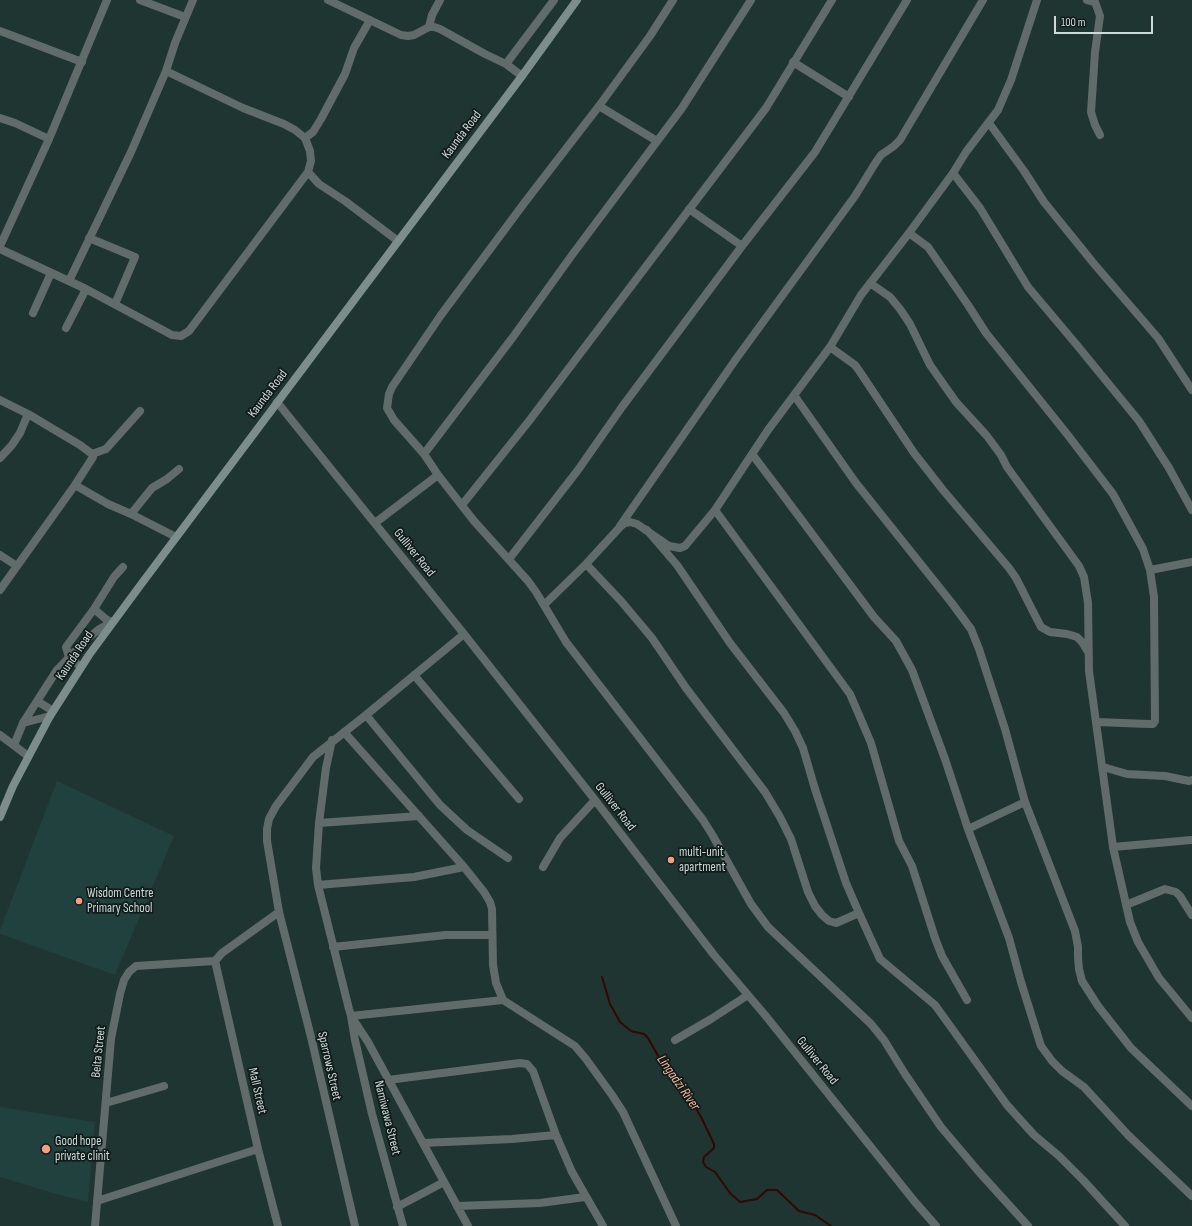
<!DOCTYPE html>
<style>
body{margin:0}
#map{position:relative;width:1192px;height:1226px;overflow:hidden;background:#1f3532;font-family:"Sofia Sans Condensed",sans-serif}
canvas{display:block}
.scale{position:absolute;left:1054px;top:16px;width:99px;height:18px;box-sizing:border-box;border:2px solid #cddad8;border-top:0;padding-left:5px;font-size:12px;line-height:14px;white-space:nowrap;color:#cddad8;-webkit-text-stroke:3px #111b19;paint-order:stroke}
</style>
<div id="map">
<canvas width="1192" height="1226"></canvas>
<div class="scale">100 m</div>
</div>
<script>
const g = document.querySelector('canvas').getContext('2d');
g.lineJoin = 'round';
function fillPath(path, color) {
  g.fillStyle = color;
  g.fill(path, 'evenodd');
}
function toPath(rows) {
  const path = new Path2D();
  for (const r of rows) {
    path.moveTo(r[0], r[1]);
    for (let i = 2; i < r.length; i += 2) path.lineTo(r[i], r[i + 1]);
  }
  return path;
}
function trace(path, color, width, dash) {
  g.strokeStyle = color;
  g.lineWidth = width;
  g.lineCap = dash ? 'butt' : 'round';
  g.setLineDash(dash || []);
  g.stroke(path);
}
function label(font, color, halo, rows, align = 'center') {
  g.font = font + ' "Sofia Sans Condensed",sans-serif';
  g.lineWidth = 3.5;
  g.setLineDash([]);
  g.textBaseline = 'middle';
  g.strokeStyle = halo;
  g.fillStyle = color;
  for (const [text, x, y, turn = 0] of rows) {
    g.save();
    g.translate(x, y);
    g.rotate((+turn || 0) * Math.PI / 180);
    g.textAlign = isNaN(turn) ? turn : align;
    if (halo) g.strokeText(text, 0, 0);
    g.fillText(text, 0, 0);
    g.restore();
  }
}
fillPath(toPath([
 [57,781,174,836,115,975,0,934,0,930],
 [0,1107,95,1122,88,1202,56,1194,0,1177]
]), '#20413d');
trace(toPath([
 [602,977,610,1004,620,1022,631,1031,644,1034,648,1038,662,1063,691,1100,701,1117,714,1144,714,1148,704,1157,703,1162,706,1167,715,1172,730,1193,740,1202,757,1199,767,1190,777,1190,799,1211,815,1215,831,1226]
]), '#340700', 2);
trace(toPath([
 [140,0,185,17],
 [328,0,401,35,408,36,414,35,429,27,434,27,440,29,485,54,506,64,522,76],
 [673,0,650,36,599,106,525,202,441,315,392,387,389,394,387,408,394,420,424,454,438,475,474,521,528,581,536,592,566,642,703,820,713,836,751,904,768,927,871,1024,884,1040,905,1074,941,1127,979,1172,1028,1226],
 [1087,0,1095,2,1100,16,1095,52,1091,112,1095,125,1100,135],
 [429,27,432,15,440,0],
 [0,31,82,62],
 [793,62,849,97],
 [506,64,554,0],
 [599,106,657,141],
 [0,118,15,123,49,139],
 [989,123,1024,171,1044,202,1095,265,1158,338,1192,390],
 [305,138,313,132,321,119,345,74,354,48,370,20],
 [308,172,319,184,345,201,398,241],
 [953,173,980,208,1028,287,1076,344,1139,421,1169,468,1192,510],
 [689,209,742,246],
 [909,233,928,247,968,305,986,333,1067,434,1113,494,1143,549,1150,570,1154,597,1155,721,1153,724,1149,724,1097,722],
 [89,238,135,257,115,304],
 [0,246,49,139,107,0],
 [0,249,86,289,172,335,181,336,189,331,308,172,311,161,310,151,305,138,295,130,284,124,243,108,166,71],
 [69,281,131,152,166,71,175,43,193,0],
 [870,283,890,297,900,309,910,324,930,365,956,402,987,436,1001,455,1007,467,1079,566,1084,577,1088,603,1089,671,1113,847,1130,922,1138,942,1159,978,1192,1018],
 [33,313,51,273],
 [66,328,86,289],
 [830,347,855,365,860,372,914,453,943,490,1009,568,1016,578,1041,627,1050,632,1067,634,1077,637,1082,642,1088,652],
 [794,395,856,483,951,602,971,629,979,649,1005,729,1025,802,1075,931,1078,947,1078,957,1079,969,1082,981,1098,1006,1131,1048,1192,1106],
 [0,400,28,414,80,445,92,454,93,457,75,485,0,590],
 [277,402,464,634,595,800,714,955,765,1015,915,1202,936,1226],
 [92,454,106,449,140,411],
 [424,454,513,337,572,255,682,108,751,0],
 [752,454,777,487,874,617,896,641,912,670,945,759,968,829,1009,938,1021,982,1041,1046,1052,1061,1062,1071,1084,1087,1128,1135,1192,1196],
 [0,458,12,445,20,433,28,414],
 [75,485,108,504,131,514,176,537],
 [462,505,529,421,766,108,832,0],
 [715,510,850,694,871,743,899,841,912,866,935,938,942,956,967,1000],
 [131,514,152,488,167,479,179,469],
 [375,523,438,475],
 [620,526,736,359,855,196,876,162,881,155,894,146,900,140,983,0],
 [647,530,677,565,730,643,784,713,795,731,803,748,815,789,846,883,859,913,880,959,935,1005,1007,1105,1034,1135,1059,1156,1083,1180,1125,1226],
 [0,555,17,566],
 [509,559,578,470,622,407,742,246,815,152,907,0],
 [586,564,621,601,652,638,686,688,765,792,780,817,791,839,808,892,815,906,822,915,829,921,836,923,859,913],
 [1150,570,1192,562],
 [544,605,586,564,620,527,625,523,630,522,637,524,669,546,680,548,685,546,715,510,768,430,830,347,861,295,909,233,953,173,966,152,998,110,1011,80,1037,0],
 [94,609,107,620,112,622],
 [81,667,69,657,66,647,94,609,114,577,123,567],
 [414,675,519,799],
 [37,701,53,711],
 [366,715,440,805,467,830,508,858],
 [23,723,50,716],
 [344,732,464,867,484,892,490,902,492,909,493,965,496,983,503,1000,575,1046,586,1059,612,1095,623,1112,676,1226],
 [0,735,28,756],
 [332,740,326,768,319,823,316,868,318,885,349,1009,351,1016,368,1042,468,1226],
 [14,745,23,723,57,670,87,639,98,630,112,622],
 [1103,767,1127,774,1165,776,1189,781,1192,780],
 [319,823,419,816],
 [968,829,1025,802],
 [1113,847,1192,840],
 [543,867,560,838,595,800],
 [318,885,414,877,464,867],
 [1126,905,1165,889,1176,892,1180,896,1192,915],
 [333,947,446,935,492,935],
 [215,961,258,1149,278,1226],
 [215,961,222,953,279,912],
 [675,1040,711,1019,748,995],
 [388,1080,520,1063,527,1064,533,1071,556,1135,572,1172,603,1226],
 [106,1103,164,1086],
 [423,1143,512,1139,556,1135],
 [97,1201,258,1149],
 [457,1206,540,1203,585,1197],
 [397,1207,444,1182],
 [95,1226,111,1039,120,994,124,980,129,972,136,966,215,961],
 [355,1226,311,1037,279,912,267,841,267,829,269,819,276,806,313,757,366,715,464,634],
 [403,1226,372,1114,355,1040,351,1016,503,1000]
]), '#616c6a', 8);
trace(toPath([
 [0,817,13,786,50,716,89,655,142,583,522,76,577,0]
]), '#7c8d8b', 8);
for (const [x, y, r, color] of [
 [671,860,4,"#f2a081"],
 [79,901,4,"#f2a081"],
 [46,1149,5,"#f2a081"]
]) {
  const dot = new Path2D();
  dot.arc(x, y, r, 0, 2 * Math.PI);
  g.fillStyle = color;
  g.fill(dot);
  trace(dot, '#111b19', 1.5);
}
label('13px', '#cddad8', '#111b19', [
 ["Kaunda Road",462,135,-53],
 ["Kaunda Road",268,394,-53],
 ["Gulliver Road",414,553,51],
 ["Kaunda Road",75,656,-56],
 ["Gulliver Road",615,807,52],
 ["Beita Street",99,1052,-84],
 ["Gulliver Road",817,1061,51],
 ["Sparrows Street",329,1066,77],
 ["Mall Street",257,1091,77],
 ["Namiwawa Street",387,1118,76]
]);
label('13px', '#cddad8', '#111b19', [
 ["multi-unit",679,853],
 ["apartment",679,868],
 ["Wisdom Centre",87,894],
 ["Primary School",87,909],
 ["Good hope",55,1142],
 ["private clinit",55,1157]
], 'left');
label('italic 14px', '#f5b39b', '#111b19', [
 ["Lingadzi River",678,1083,55]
]);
</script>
